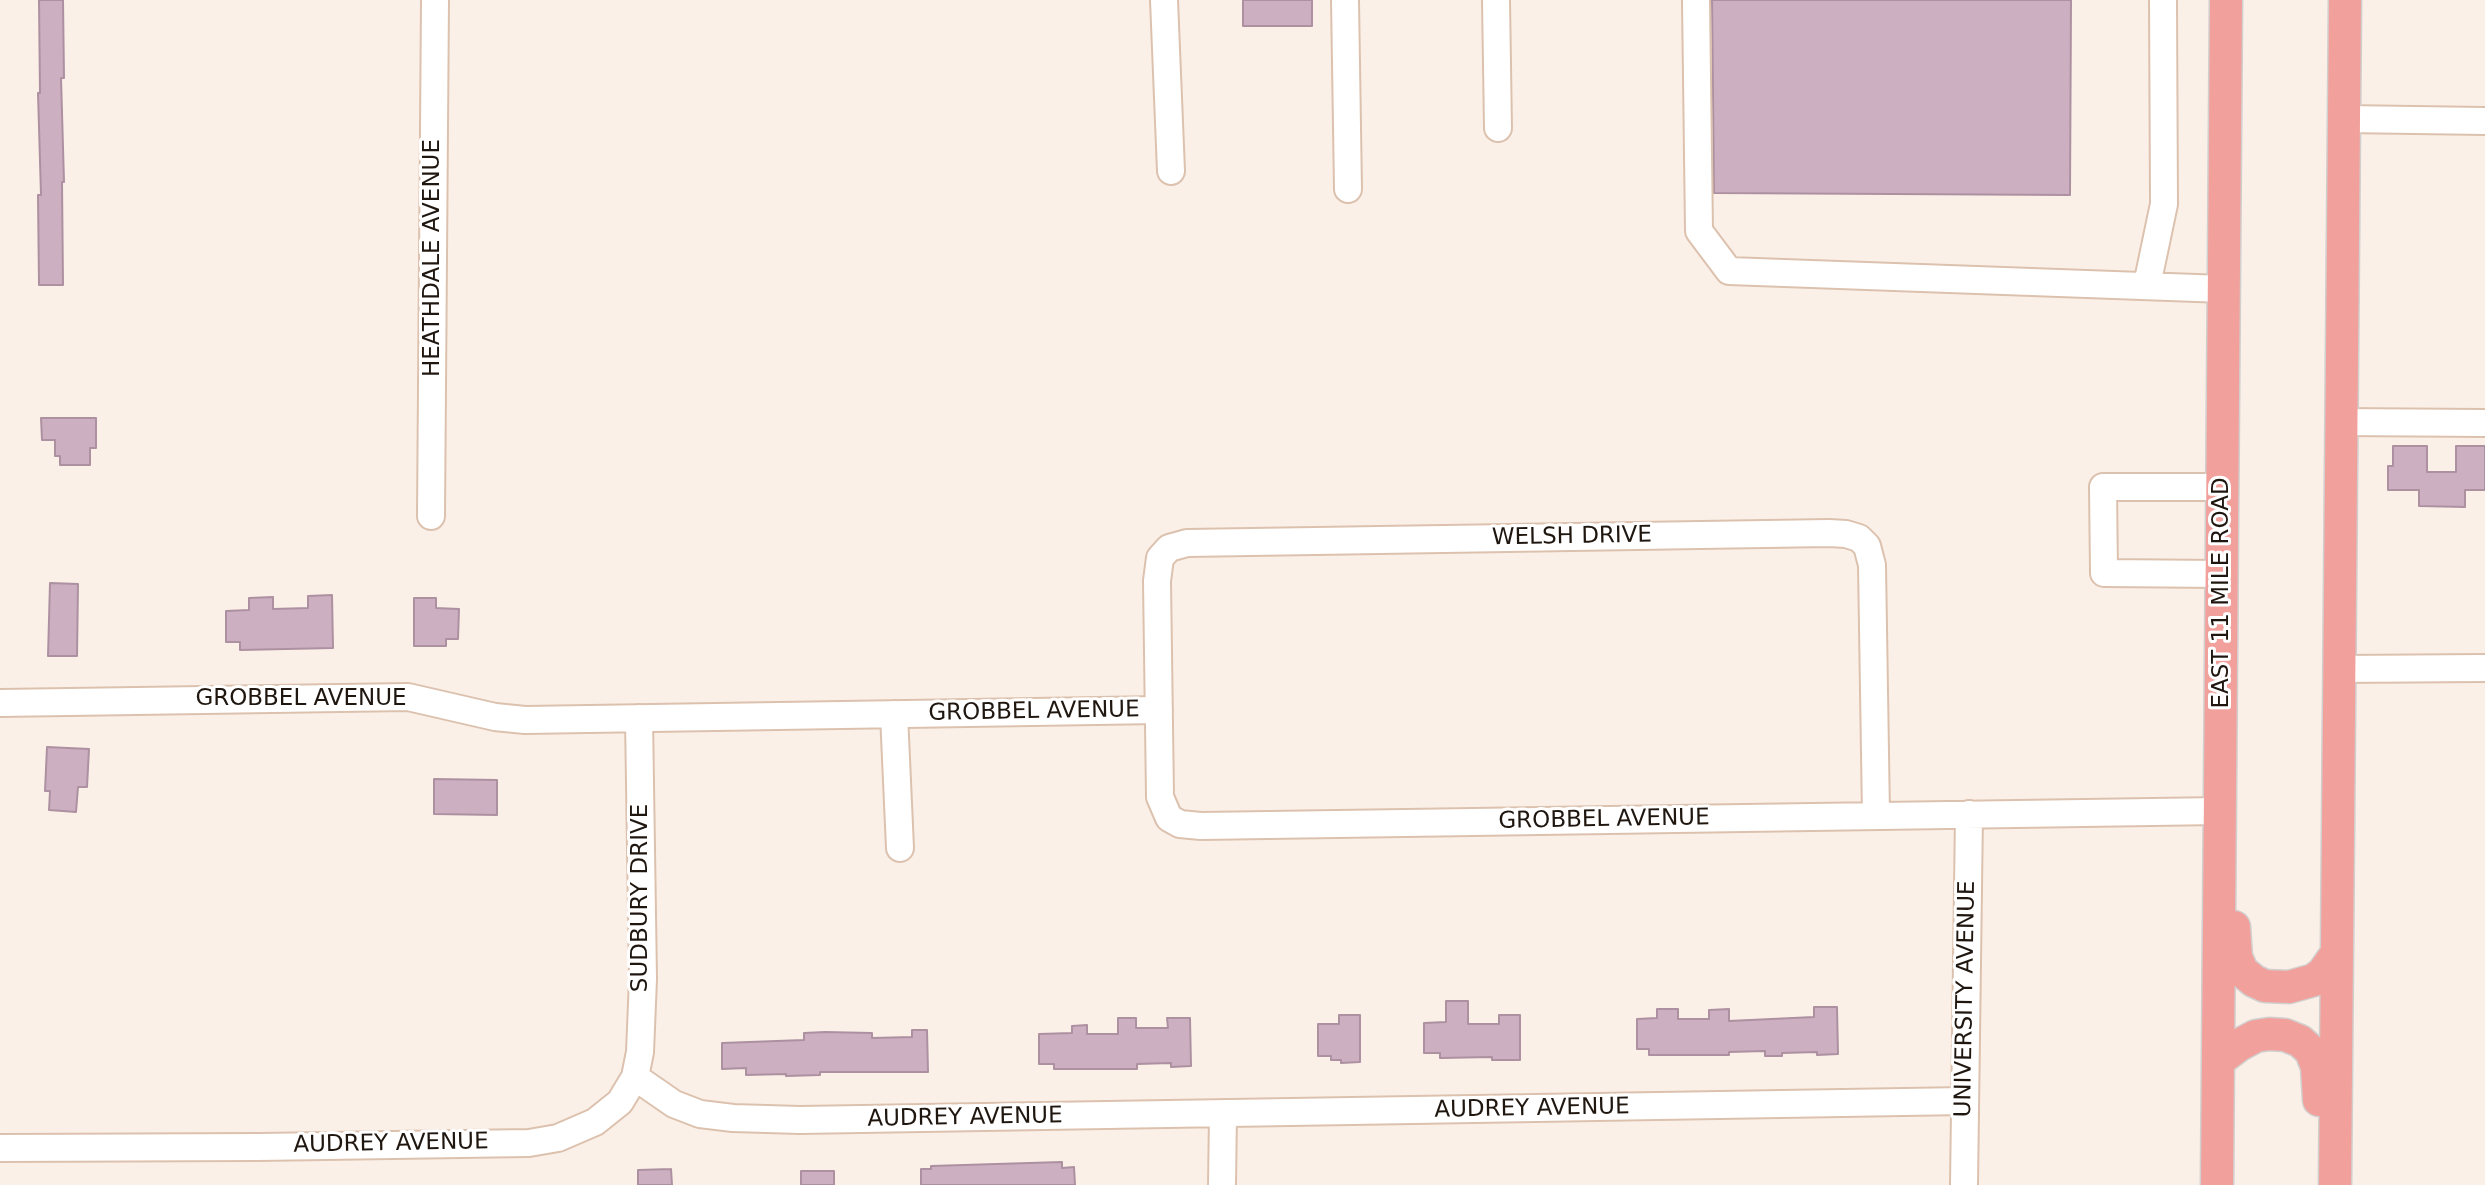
<!DOCTYPE html>
<style>
body{margin:0}
canvas{display:block;background:#fbf0e8}
</style>
<canvas width="2485" height="1185"></canvas>
<script>
const g = document.querySelector('canvas').getContext('2d');
g.lineJoin = 'round';
function fillPath(path, color) {
  g.fillStyle = color;
  g.fill(path, 'evenodd');
}
function toPath(rows) {
  const path = new Path2D();
  for (const r of rows) {
    path.moveTo(r[0], r[1]);
    for (let i = 2; i < r.length; i += 2) path.lineTo(r[i], r[i + 1]);
  }
  return path;
}
function trace(path, color, width, dash) {
  g.strokeStyle = color;
  g.lineWidth = width;
  g.lineCap = dash ? 'butt' : 'round';
  g.setLineDash(dash || []);
  g.stroke(path);
}
function label(font, color, halo, rows, align = 'center') {
  g.font = font + ' "DejaVu Sans",sans-serif';
  g.lineWidth = 6;
  g.setLineDash([]);
  g.textBaseline = 'middle';
  g.strokeStyle = halo;
  g.fillStyle = color;
  for (const [text, x, y, turn = 0] of rows) {
    g.save();
    g.translate(x, y);
    g.rotate((+turn || 0) * Math.PI / 180);
    g.textAlign = isNaN(turn) ? turn : align;
    if (halo) g.strokeText(text, 0, 0);
    g.fillText(text, 0, 0);
    g.restore();
  }
}
const building = toPath([
 [39,0,63,0,64,78,61,78,64,182,62,182,63,285,39,285,38,195,41,195,38,93,40,93,39,0],
 [1243,0,1312,0,1312,26,1243,26,1243,0],
 [1712,0,2071,0,2070,195,1714,193,1712,0],
 [41,418,96,418,96,448,90,448,90,465,60,465,60,456,55,456,55,440,42,440,41,418],
 [2393,446,2427,446,2427,472,2456,472,2456,446,2485,446,2485,490,2465,490,2465,507,2419,506,2419,490,2388,490,2388,466,2393,466,2393,446],
 [50,583,78,584,77,656,48,656,50,583],
 [332,595,333,648,240,650,240,642,226,642,226,611,249,610,249,598,273,597,273,609,308,608,308,596,332,595],
 [414,598,436,598,436,608,459,609,458,639,446,639,446,646,414,646,414,598],
 [47,747,89,749,87,787,78,787,76,812,49,810,50,791,45,791,47,747],
 [434,779,497,780,497,815,434,814,434,779],
 [1446,1001,1468,1001,1468,1024,1499,1024,1499,1015,1520,1015,1520,1060,1492,1060,1492,1057,1440,1058,1440,1053,1424,1053,1424,1023,1446,1022,1446,1001],
 [1814,1007,1837,1007,1838,1054,1817,1055,1817,1052,1782,1053,1782,1056,1765,1056,1765,1051,1729,1052,1729,1055,1649,1055,1649,1049,1637,1049,1637,1019,1657,1018,1657,1009,1678,1009,1678,1019,1709,1019,1709,1010,1729,1009,1729,1021,1814,1017,1814,1007],
 [1339,1015,1360,1015,1360,1062,1341,1063,1341,1060,1331,1060,1331,1056,1318,1056,1318,1024,1339,1024,1339,1015],
 [1118,1018,1136,1018,1136,1028,1168,1028,1167,1018,1190,1018,1191,1066,1171,1067,1171,1063,1137,1064,1137,1069,1054,1069,1054,1064,1039,1064,1039,1034,1072,1033,1072,1026,1087,1025,1087,1034,1118,1034,1118,1018],
 [912,1030,927,1030,928,1072,820,1072,820,1075,786,1076,786,1074,746,1075,746,1068,722,1069,722,1043,804,1040,804,1033,825,1032,872,1033,872,1038,912,1037,912,1030],
 [1062,1162,1062,1168,1074,1167,1075,1185,921,1185,921,1169,931,1169,931,1166,1062,1162],
 [671,1169,672,1185,638,1185,638,1170,671,1169],
 [801,1171,834,1171,834,1185,801,1185,801,1171]
]);
fillPath(building, '#ccafc0');
trace(building, '#ad91a1', 2);
const minor = toPath([
 [1164,0,1171,171],
 [1345,0,1348,189],
 [1496,0,1498,128],
 [1696,0,1699,231,1729,271,2224,289],
 [2344,119,2485,121],
 [2147,285,2164,204,2163,0],
 [2340,422,2485,423],
 [431,516,435,0],
 [2222,574,2104,573,2103,487,2222,487],
 [2339,669,2485,668],
 [0,703,408,697,495,717,525,720,1159,710],
 [894,714,900,848],
 [1876,815,1872,565,1867,546,1859,538,1846,534,1829,533,1187,543,1169,548,1160,558,1157,581,1160,797,1169,818,1180,824,1201,826,2220,811],
 [635,1077,674,1104,700,1114,733,1118,800,1120,1965,1101],
 [0,1148,258,1147,529,1143,558,1138,595,1122,620,1102,635,1077,640,1052,643,979,639,718],
 [1222,1185,1223,1114],
 [1964,1185,1969,814]
]);
const major = toPath([
 [2234,927,2236,957,2242,971,2254,981,2265,986,2289,987,2314,980,2323,973,2337,953],
 [2218,1061,2239,1045,2256,1036,2269,1034,2285,1035,2300,1041,2311,1051,2317,1067,2319,1100],
 [2217,1185,2226,0],
 [2335,1185,2345,0]
]);
trace(minor, '#dcc2ae', 30);
trace(major, '#d2d0cf', 35);
trace(minor, '#fff', 26);
trace(major, '#f1a09c', 32);
label('23px', '#1f160f', '#fff', [
 ["HEATHDALE AVENUE",433,258,-90],
 ["WELSH DRIVE",1572,537,-1],
 ["EAST 11 MILE ROAD",2222,593,-90],
 ["GROBBEL AVENUE",301,699],
 ["GROBBEL AVENUE",1034,712,-1],
 ["GROBBEL AVENUE",1604,820,-1],
 ["SUDBURY DRIVE",641,898,-90],
 ["UNIVERSITY AVENUE",1966,999,-89],
 ["AUDREY AVENUE",1532,1109,-1],
 ["AUDREY AVENUE",965,1118,-1],
 ["AUDREY AVENUE",391,1144,-1]
]);
</script>
